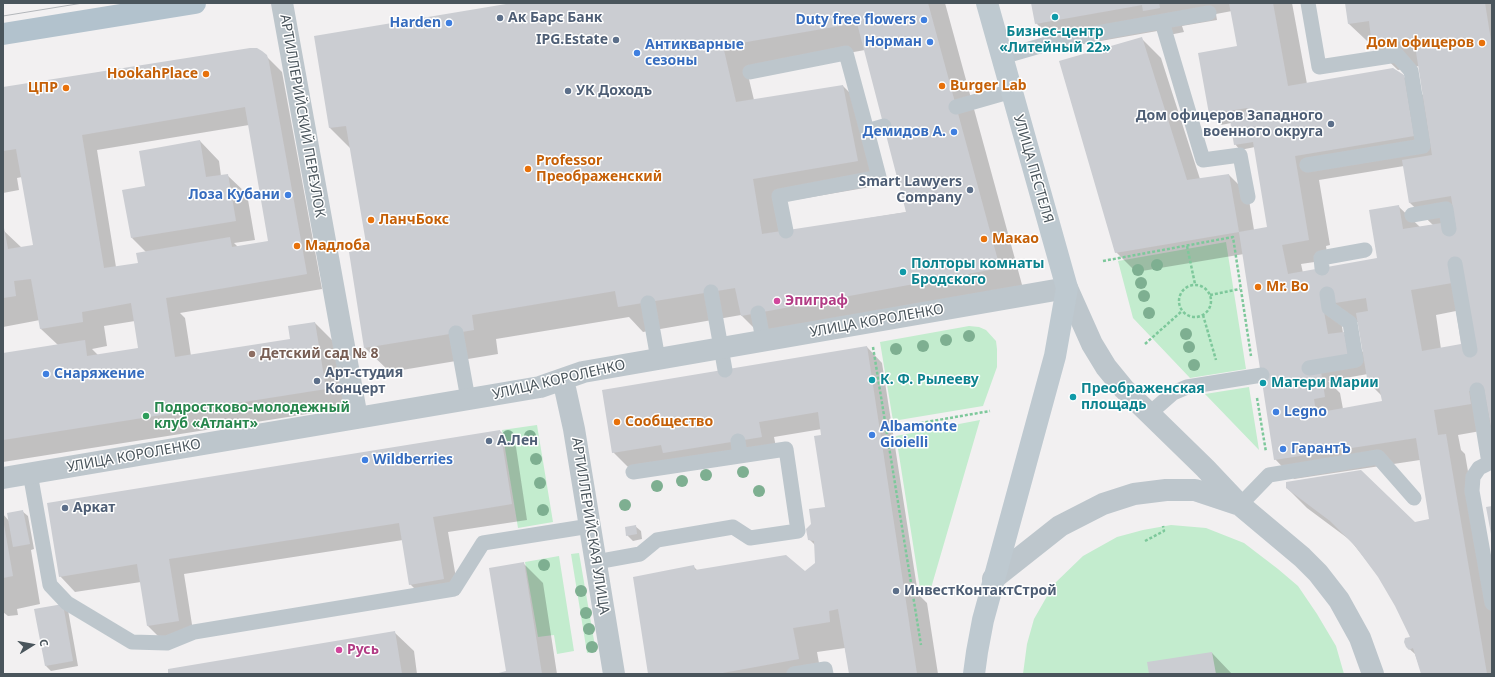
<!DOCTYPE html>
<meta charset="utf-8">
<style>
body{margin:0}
#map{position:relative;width:1495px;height:677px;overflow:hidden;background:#f2f0f1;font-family:"Noto Sans",sans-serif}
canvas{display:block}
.frame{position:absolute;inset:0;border:4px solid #4a555c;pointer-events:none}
.north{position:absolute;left:12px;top:625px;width:40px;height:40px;-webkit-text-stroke:3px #fff;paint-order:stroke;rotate:79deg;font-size:11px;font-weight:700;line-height:16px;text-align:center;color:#4a555c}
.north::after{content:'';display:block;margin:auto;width:14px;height:18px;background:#4a555c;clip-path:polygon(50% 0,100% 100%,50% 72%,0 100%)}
</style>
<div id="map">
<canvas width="1495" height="677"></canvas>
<div class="frame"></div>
<div class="north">С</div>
</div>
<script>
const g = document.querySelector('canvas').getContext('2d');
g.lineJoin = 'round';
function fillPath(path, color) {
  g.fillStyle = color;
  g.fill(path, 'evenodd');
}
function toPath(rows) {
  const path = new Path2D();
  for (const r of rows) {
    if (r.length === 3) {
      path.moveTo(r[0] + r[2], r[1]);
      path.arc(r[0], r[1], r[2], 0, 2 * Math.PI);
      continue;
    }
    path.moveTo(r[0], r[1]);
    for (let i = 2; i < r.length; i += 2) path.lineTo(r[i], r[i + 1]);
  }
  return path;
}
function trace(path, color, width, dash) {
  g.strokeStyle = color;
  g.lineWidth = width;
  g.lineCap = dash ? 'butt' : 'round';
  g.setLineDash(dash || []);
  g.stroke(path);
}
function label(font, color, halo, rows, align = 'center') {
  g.font = font + ' "Noto Sans",sans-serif';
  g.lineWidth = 3;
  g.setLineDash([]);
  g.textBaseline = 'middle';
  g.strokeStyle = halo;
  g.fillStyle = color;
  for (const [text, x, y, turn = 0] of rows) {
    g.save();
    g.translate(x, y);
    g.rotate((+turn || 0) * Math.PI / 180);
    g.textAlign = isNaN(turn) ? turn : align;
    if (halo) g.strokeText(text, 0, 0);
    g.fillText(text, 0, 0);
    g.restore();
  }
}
fillPath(toPath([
 [1226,242,1246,369,1190,378,1133,318,1118,261],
 [969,326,979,327,986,330,996,341,997,349,997,367,983,406,893,421,880,342],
 [1249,387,1259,450,1205,394],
 [980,420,929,595,921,595,896,436],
 [537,425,553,522,518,528,502,430],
 [1171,525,1206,528,1244,543,1278,569,1298,586,1317,614,1336,646,1344,674,1023,674,1027,644,1034,619,1054,584,1083,556,1117,537,1143,530],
 [579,553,596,652,587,653,571,554],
 [559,556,574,651,557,654,554,635,538,637,525,562]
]), '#c3ecce');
fillPath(toPath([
 [520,3,945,3,1024,292,766,340,741,315,643,332,629,317,496,339,498,354,390,372,365,348,368,249,351,149,330,128,315,37],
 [865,50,907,212,782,232,777,203,882,185,867,110,843,86,754,100,747,71],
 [1032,3,1292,3,1307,84,1403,76,1424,96,1419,66,1398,70,1349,24,1346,3,1492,3,1492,429,1458,435,1461,450,1465,454,1492,611,1492,674,1422,674,1415,654,1406,646,1411,637,1396,606,1379,576,1350,540,1307,508,1287,488,1414,523,1430,520,1420,460,1294,479,1275,459,1244,254,1136,272,1116,252,1142,39,1161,58,1200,179,1229,175,1248,194,1254,230,1269,228,1255,147,1240,150,1235,144,1231,123,1221,125,1210,114,1238,49,1232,11,1216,14,1217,20,1182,26,1184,32,1169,35,1163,30,1061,48,1036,23],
 [1404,166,1410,203,1433,225,1420,227,1398,206,1378,259,1303,273,1301,264,1328,260,1326,246,1330,245,1319,180],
 [1471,308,1461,345,1441,349,1436,315],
 [1340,314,1355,322,1358,322,1364,353,1343,333],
 [1368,374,1369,383,1382,396,1383,402,1343,409,1340,393,1328,381],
 [262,52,282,72,322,289,180,313,185,318,191,356,291,340,315,323,334,342,345,408,3,462,3,354,58,345,41,329,40,320,3,327,3,230,22,248,34,246,22,177,17,178,19,190,3,193,3,88],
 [249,125,269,242,238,247,234,243,255,240,247,194,227,175,221,176,219,161,200,141,146,187,132,238,146,252,139,264,116,267,97,150],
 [135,321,139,349,98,355,92,349,107,346,104,326],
 [867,347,882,363,918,594,927,603,938,674,850,674,845,648,817,652,821,674,649,674,693,566,698,571,805,572,816,563,815,545,809,539,826,508,822,429,774,437,777,452,629,468,613,452],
 [500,431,516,447,527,520,448,532,459,595,426,600,410,584,403,540,184,574,194,637,164,642,148,626,141,582,75,592,60,576],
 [22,511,28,516,34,549,31,550,40,604,17,609,18,615,8,616,3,612,3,514,9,521],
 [635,526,641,531,642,539,633,541,627,535],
 [523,563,543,583,557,674,496,674,507,672],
 [63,605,68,610,78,666,51,671,46,666],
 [394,632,414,651,417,674,169,674],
 [1212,653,1232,674,1150,674]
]), '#0003');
fillPath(toPath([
 [512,3,928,3,1000,268,741,316,735,288,618,307,615,291,472,315,474,330,364,348,349,252,367,249,346,126,329,128,314,36],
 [857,23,906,212,762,234,753,179,858,161,843,85,736,102,723,46],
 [1031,3,1159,3,1160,8,1143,11,1142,5,1035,24],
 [1229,3,1273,3,1288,86,1393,68,1404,75,1414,136,1295,156,1309,240,1282,245,1288,274,1377,258,1369,210,1399,205,1403,229,1442,223,1456,228,1451,196,1409,203,1402,160,1432,155,1414,39,1372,46,1369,21,1348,24,1345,3,1485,3,1492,47,1492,427,1491,427,1484,389,1469,391,1471,404,1434,410,1438,435,1446,434,1487,674,1421,674,1413,648,1409,650,1406,647,1404,642,1405,638,1410,637,1395,606,1378,577,1355,546,1330,521,1286,488,1286,482,1361,470,1415,522,1429,519,1416,438,1274,460,1239,232,1267,227,1253,142,1234,145,1229,114,1248,111,1247,108,1209,114,1198,53,1237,46],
 [1452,283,1461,344,1422,351,1411,290],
 [1321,295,1335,303,1366,298,1368,311,1356,313,1368,384,1378,382,1382,401,1316,413,1314,399,1325,397,1321,372,1348,355,1344,332,1328,334],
 [1142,37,1187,180,1229,174,1239,232,1115,253,1059,61],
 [250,48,257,48,262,51,267,55,269,62,307,274,166,298,175,357,290,339,288,326,315,322,326,389,3,440,3,353,85,340,87,356,138,348,131,303,82,312,83,322,40,329,31,279,14,281,16,296,3,298,3,229,4,228,8,249,33,245,16,149,3,151,3,87],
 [245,107,268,241,232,247,230,237,136,253,138,263,104,268,82,135],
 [200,140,206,177,228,174,236,221,131,238,122,190,145,186,139,151],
 [867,346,917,674,849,674,838,609,829,611,830,622,793,628,799,659,717,674,648,674,633,577,694,565,695,570,786,555,805,571,815,563,814,541,808,540,806,529,811,524,809,509,825,507,814,436,821,435,818,412,759,422,762,437,663,453,661,445,612,453,602,390],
 [500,430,512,504,433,517,444,579,409,585,399,523,169,559,179,621,147,626,137,564,59,577,47,503],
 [1492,506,1492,534,1491,534,1486,507],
 [23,510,30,544,13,547,7,513],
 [4,525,13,576,3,578,3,526],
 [636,525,637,534,626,536,625,527],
 [524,562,542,674,495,674,506,671,489,568],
 [63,604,73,661,45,666,34,609],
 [395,631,402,674,168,674,168,669],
 [1212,652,1216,674,1149,674,1147,662]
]), '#cbcdd2');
trace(toPath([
 [1187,246,1195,284],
 [1103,261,1233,237,1251,356],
 [1195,301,16],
 [1210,295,1240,289],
 [1203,315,1216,360],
 [1145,344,1182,311],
 [873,347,921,645],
 [1257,398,1266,452],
 [886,429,990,411],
 [1145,541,1164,531,1163,526]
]), '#7dc89b', 2.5, [3, 2]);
trace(toPath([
 [1162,22,1203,160,1240,155,1248,197],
 [1002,57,1064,39,1209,13],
 [750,72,846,53,867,131],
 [956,107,1012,91],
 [1307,165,1423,146,1411,71,1397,55,1319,67,1308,3],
 [1412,215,1446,209,1449,229],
 [786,231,779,196,879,177,867,131,884,126],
 [1455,264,1470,350],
 [1322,268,1321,258,1365,250],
 [711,292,725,370],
 [648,303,658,359],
 [758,313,763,340],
 [456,333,468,399],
 [1309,368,1356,360,1350,323,1329,308,1327,294],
 [1477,390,1489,463,1492,463],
 [1149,414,1173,393,1187,387,1262,375],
 [738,441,740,456],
 [1489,463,1479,468,1473,477,1472,491,1492,603],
 [30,473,50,585,67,603,132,642,167,643,194,632,454,589,483,543,590,526],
 [1240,505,1269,475,1378,457,1414,498],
 [596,562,640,554,657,540,733,527,750,538,798,531,786,449,633,472],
 [794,674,825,669,826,674]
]), '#bdc6cc', 15);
trace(toPath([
 [282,3,357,418],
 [563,379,574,429,614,674],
 [3,478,540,387,583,372,1067,288,1092,344,1106,367,1124,389,1205,468,1240,505,1302,557,1318,573,1339,600,1360,638,1373,674],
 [993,579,1060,526,1103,504,1134,494,1166,490,1195,490,1237,504]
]), '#bdc6cc', 22);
trace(toPath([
 [974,674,977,652,983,620,1055,356,1067,288,987,3]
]), '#bec9d0', 22);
trace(toPath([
 [3,34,195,3]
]), '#b2c2cd', 22);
trace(toPath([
 [3,16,83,3]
]), '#b3b6ba', 1);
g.fillStyle = '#7eaf91';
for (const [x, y] of [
 [1157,265],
 [1138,270],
 [1141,283],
 [1144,296],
 [1149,313],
 [1186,334],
 [969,336],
 [946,340],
 [923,346],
 [1189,347],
 [896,349],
 [1194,365],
 [508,436],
 [530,436],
 [536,459],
 [743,472],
 [706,475],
 [682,481],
 [540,483],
 [657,486],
 [759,491],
 [625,505],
 [543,510],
 [544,565],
 [581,591],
 [586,613],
 [589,629],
 [592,647]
]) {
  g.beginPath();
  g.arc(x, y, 6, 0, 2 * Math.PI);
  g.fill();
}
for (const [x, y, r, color] of [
 [1055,17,4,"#0f9aa8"],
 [500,18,4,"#5c6f8a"],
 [924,20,4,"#3f7fe0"],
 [449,23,4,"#3f7fe0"],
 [616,40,4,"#5c6f8a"],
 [930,42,4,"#3f7fe0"],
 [1482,43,4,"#e8710a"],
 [637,53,4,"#3f7fe0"],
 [206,74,4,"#e8710a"],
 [942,86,4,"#e8710a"],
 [66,88,4,"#e8710a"],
 [568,91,4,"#5c6f8a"],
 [1331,124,4,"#5c6f8a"],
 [954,132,4,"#3f7fe0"],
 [528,169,4,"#e8710a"],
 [970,190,4,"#5c6f8a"],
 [288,195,4,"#3f7fe0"],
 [371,220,4,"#e8710a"],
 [984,239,4,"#e8710a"],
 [297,246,4,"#e8710a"],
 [903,272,4,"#0f9aa8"],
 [1258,287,4,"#e8710a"],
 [777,301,4,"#d1479c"],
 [252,354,4,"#8d6e63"],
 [46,374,4,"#3f7fe0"],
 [872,380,4,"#0f9aa8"],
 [317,381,4,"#5c6f8a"],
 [1263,383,4,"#0f9aa8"],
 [1073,397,4,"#0f9aa8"],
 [1276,412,4,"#3f7fe0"],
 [146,416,4,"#2e9e5b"],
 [617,422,4,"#e8710a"],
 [872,435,4,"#3f7fe0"],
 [489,441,4,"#5c6f8a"],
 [1283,449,4,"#3f7fe0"],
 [365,460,4,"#3f7fe0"],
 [65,508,4,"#5c6f8a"],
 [896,591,4,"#5c6f8a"],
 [339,650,4,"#d1479c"]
]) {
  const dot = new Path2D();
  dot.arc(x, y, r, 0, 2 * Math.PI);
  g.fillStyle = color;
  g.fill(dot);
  trace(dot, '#fff', 1.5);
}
label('bold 14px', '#4e5e75', '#fff', [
 ["Ак Барс Банк",508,18],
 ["IPG.Estate",608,40,"right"],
 ["УК Доходъ",576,91],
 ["Дом офицеров Западного",1323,116,"right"],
 ["военного округа",1323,132,"right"],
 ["Smart Lawyers",962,182,"right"],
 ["Company",962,198,"right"],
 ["Арт-студия",325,373],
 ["Концерт",325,389],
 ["А.Лен",497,441],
 ["Аркат",73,508],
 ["ИнвестКонтактСтрой",904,591]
], 'left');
label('bold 14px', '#366cbe', '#fff', [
 ["Duty free flowers",916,20,"right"],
 ["Harden",441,23,"right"],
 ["Норман",922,42,"right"],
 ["Антикварные",645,45],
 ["сезоны",645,61],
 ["Демидов А.",946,132,"right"],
 ["Лоза Кубани",280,195,"right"],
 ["Снаряжение",54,374],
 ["Legno",1284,412],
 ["Albamonte",880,427],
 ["Gioielli",880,443],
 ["ГарантЪ",1291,449],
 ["Wildberries",373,460]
], 'left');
label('bold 14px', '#0d838f', '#fff', [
 ["Бизнес-центр",1055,32,"center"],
 ["«Литейный 22»",1055,48,"center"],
 ["Полторы комнаты",911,264],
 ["Бродского",911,280],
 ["К. Ф. Рылееву",880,380],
 ["Матери Марии",1271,383],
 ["Преображенская",1081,389],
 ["площадь",1081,405]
], 'left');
label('bold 14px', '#c56008', '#fff', [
 ["Дом офицеров",1474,43,"right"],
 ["HookahPlace",198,74,"right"],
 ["Burger Lab",950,86],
 ["ЦПР",58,88,"right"],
 ["Professor",536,161],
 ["Преображенский",536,177],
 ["ЛанчБокс",379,220],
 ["Макао",992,239],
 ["Мадлоба",305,246],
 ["Mr. Bo",1266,287],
 ["Сообщество",625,422]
], 'left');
label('14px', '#4a555c', '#fff', [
 ["АРТИЛЛЕРИЙСКИЙ ПЕРЕУЛОК",302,116,80],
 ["УЛИЦА ПЕСТЕЛЯ",1033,169,74],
 ["УЛИЦА КОРОЛЕНКО",877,321,-10],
 ["УЛИЦА КОРОЛЕНКО",559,380,-13],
 ["УЛИЦА КОРОЛЕНКО",134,456,-10],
 ["АРТИЛЛЕРИЙСКАЯ УЛИЦА",590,526,81]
]);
label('bold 14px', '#b23c85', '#fff', [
 ["Эпиграф",785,301],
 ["Русь",347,650]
], 'left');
label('bold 14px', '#785e54', '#fff', [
 ["Детский сад № 8",260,354]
], 'left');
label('bold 14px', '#27864d', '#fff', [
 ["Подростково-молодежный",154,408],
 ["клуб «Атлант»",154,424]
], 'left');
</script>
